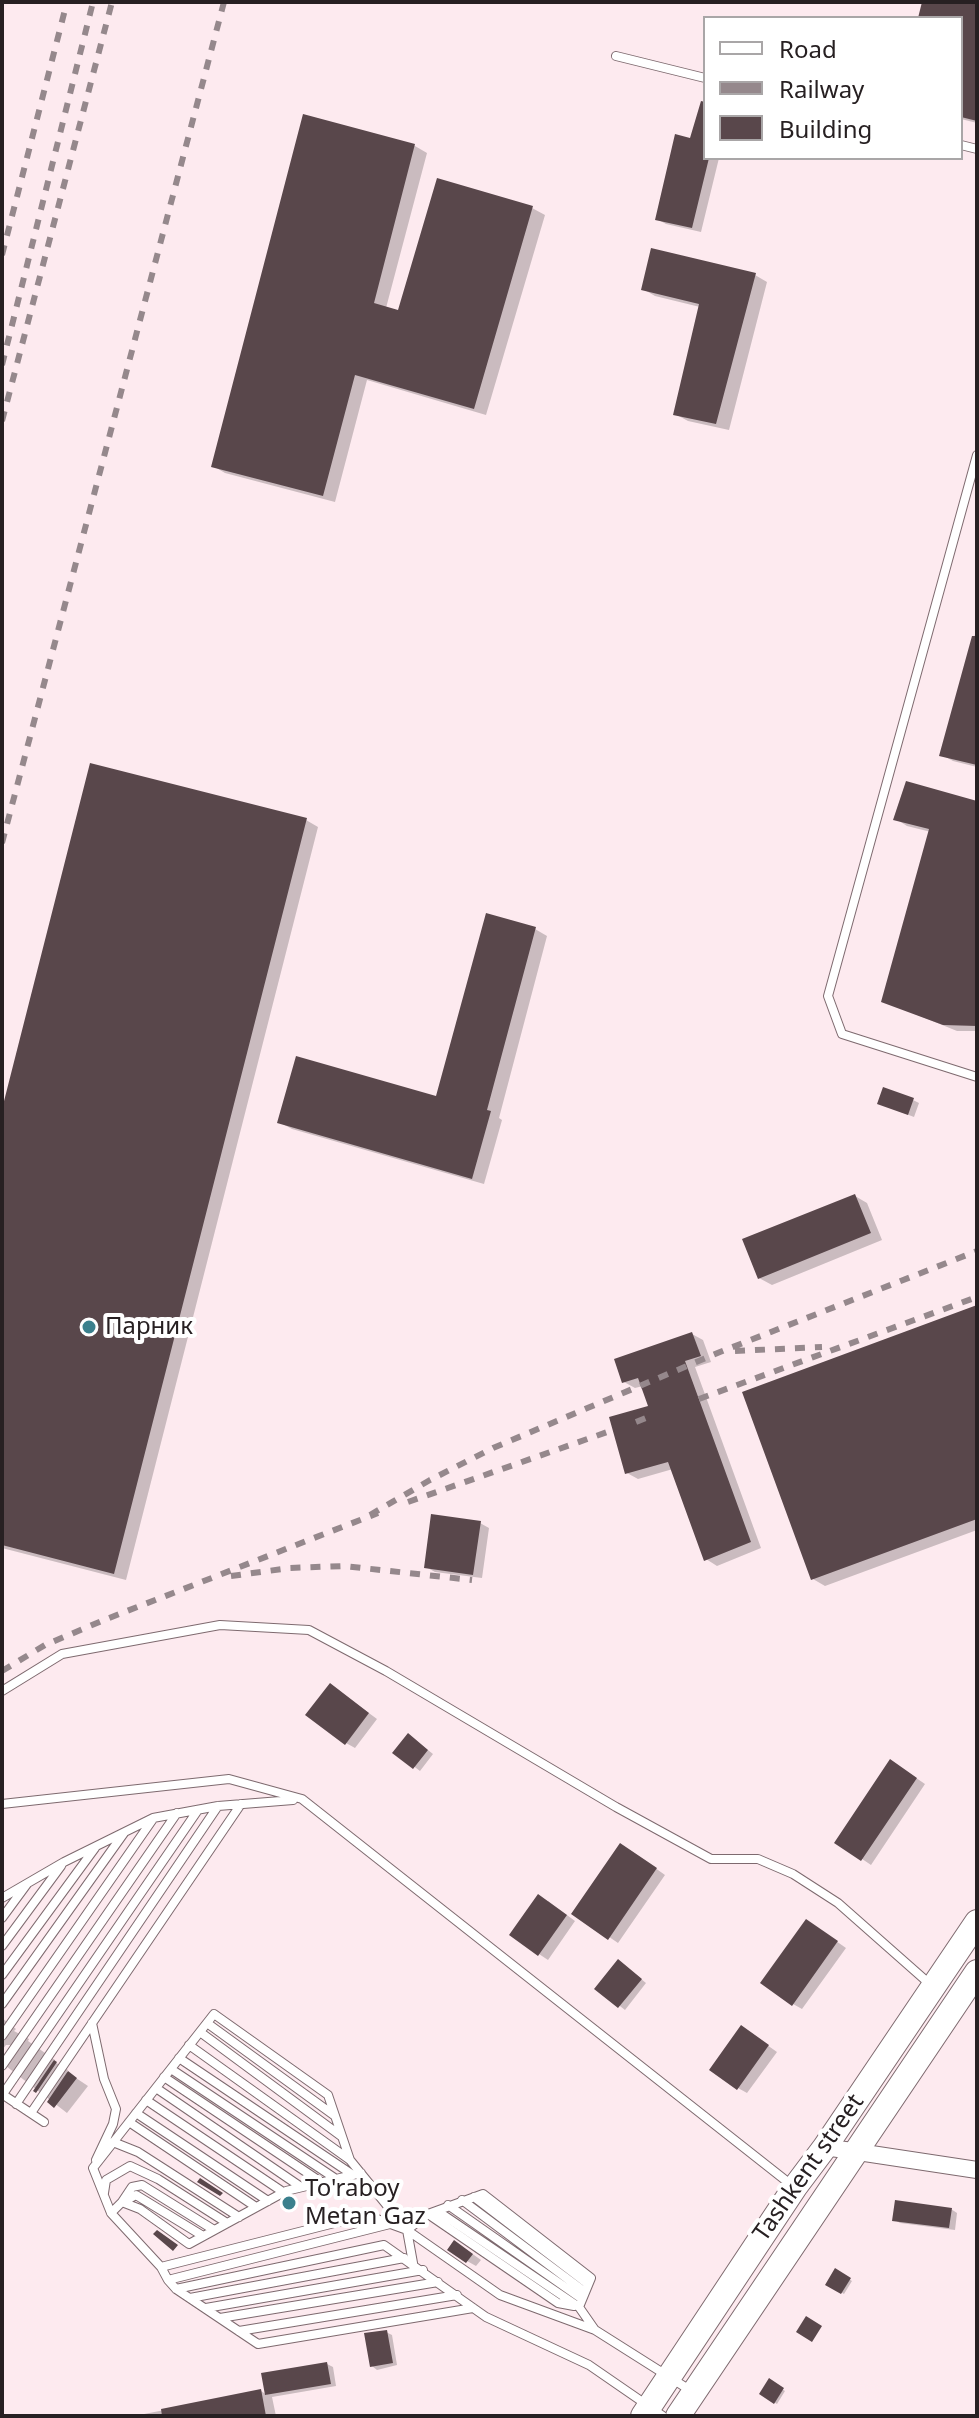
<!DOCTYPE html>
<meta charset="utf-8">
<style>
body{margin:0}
#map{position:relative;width:979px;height:2418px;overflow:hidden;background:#fdeaef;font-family:"Noto Sans",sans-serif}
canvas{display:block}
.frame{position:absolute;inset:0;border:4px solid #272022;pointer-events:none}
.legend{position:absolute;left:703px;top:16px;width:260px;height:144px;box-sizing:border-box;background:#fff;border:2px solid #a9a6a7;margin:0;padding:10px 14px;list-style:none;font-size:24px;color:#272022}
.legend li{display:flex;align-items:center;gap:16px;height:40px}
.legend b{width:40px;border:2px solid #a9a6a7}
</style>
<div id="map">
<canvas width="979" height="2418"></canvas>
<div class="frame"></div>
<ul class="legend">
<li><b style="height:10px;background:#fff"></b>Road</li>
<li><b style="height:10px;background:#95888c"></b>Railway</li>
<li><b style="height:22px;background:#59474b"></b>Building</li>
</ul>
</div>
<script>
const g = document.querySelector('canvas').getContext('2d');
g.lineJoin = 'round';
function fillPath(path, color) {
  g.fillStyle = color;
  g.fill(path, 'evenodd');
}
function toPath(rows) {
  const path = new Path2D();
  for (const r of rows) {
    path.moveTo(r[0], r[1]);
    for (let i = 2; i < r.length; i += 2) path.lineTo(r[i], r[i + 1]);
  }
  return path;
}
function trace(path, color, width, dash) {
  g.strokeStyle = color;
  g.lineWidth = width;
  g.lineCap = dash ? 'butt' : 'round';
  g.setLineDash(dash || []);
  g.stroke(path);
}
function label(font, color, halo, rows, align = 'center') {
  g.font = font + ' "Noto Sans",sans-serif';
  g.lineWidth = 8;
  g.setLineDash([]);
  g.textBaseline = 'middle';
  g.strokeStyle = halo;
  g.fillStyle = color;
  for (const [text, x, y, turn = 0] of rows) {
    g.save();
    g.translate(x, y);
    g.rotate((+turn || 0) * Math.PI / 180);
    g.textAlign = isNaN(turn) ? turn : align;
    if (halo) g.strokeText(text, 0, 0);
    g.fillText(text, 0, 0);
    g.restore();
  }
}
fillPath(toPath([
 [924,2,977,2,977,123,961,119,961,18,920,18],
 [305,117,415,146,427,153,386,308,400,312,532,208,545,215,486,415,367,380,335,502,225,473,213,466],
 [705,144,705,158,719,158,701,232,666,224,657,219],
 [755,275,767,282,729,430,688,421,675,414,700,307,655,296,643,289],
 [977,627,977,767,953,761,942,755],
 [977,803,977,1031,957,1031,883,1001,931,832,907,826,896,819],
 [306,820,318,827,126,1580,2,1548,2,1117],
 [535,929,547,936,499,1118,502,1120,484,1184,292,1129,279,1122,438,1098],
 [913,1100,919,1103,914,1117,885,1106],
 [855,1196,867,1203,882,1240,772,1285,759,1278],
 [977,1307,977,1530,825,1586,813,1579],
 [692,1334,703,1340,711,1362,695,1367,761,1548,717,1566,706,1559,673,1469,638,1479,627,1473,650,1407,643,1386,635,1388,624,1382],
 [480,1523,489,1528,482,1578,435,1572,426,1567],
 [339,1691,377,1719,355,1748,346,1743],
 [414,1739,433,1754,420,1771,395,1752],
 [900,1767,925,1784,871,1865,837,1842],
 [630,1850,665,1875,618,1943,574,1913],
 [548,1901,575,1921,548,1960,539,1954],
 [816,1927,846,1948,802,2009,793,2004],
 [624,1965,646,1983,625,2010,597,1988],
 [2,2018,16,2029,14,2031,29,2039,28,2041,55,2060,53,2061,68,2070,67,2072,88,2086,67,2113,2,2063,2,2057,11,2045,6,2045,2,2050],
 [750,2033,777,2052,747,2093,738,2088],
 [951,2209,957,2213,955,2230,900,2223,895,2220],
 [464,2248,481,2260,476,2266,467,2261],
 [836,2271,852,2281,844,2294,828,2284],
 [386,2332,392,2335,397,2365,377,2370,372,2366],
 [327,2364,333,2367,336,2386,272,2397,276,2416,134,2416,261,2391,267,2395,263,2375],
 [769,2381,785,2391,777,2404,761,2394]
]), '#0003');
fillPath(toPath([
 [922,2,977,2,977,121,961,117,961,18,918,18],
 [701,101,705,102,705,158,709,158,692,228,655,220,675,134,690,138],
 [303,114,415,144,374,303,398,310,437,178,533,206,474,409,355,375,323,496,211,467],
 [651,248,756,273,716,424,673,415,699,304,641,290],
 [972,636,977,636,977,765,939,756],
 [90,763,307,818,114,1574,2,1545,2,1109],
 [906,781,977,801,977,1026,943,1025,881,1002,929,829,893,820],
 [486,913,536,927,487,1110,491,1111,472,1179,277,1123,296,1056,436,1096],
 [883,1087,914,1098,908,1115,877,1104],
 [855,1194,871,1233,758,1279,742,1239],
 [977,1305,977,1519,811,1580,742,1392],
 [692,1332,701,1356,685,1361,751,1542,704,1561,668,1462,625,1474,609,1417,648,1406,638,1378,622,1383,614,1359],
 [431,1514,481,1521,473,1575,424,1568],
 [330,1683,369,1713,345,1745,305,1715],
 [408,1733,428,1750,413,1769,392,1753],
 [890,1759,917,1778,861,1861,834,1843],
 [620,1843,657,1868,608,1940,571,1914],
 [538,1894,567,1915,538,1956,509,1935],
 [806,1919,838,1941,792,2006,760,1983],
 [618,1959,642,1979,618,2008,594,1989],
 [741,2025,769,2045,737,2090,709,2070],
 [54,2060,57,2062,36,2093,33,2091],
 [68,2071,77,2078,54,2108,47,2102],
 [200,2178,223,2193,220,2196,197,2182],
 [895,2200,952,2208,949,2228,892,2221],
 [157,2230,178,2245,173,2251,153,2234],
 [454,2240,473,2254,466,2263,447,2250],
 [835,2268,851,2278,841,2294,825,2285],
 [806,2316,822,2326,812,2342,796,2332],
 [387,2330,393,2363,370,2367,364,2333],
 [327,2362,331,2384,265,2395,261,2373],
 [769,2378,784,2388,774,2404,759,2394],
 [261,2389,266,2416,162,2416,161,2409]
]), '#59474b');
const lane = toPath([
 [616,56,705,78],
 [961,145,977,149],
 [977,455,828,996,842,1034,977,1077],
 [2,1691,62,1654,220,1625,309,1630,386,1671,616,1807,711,1859,758,1859,793,1874,838,1903,932,1986],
 [2,1804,229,1779,302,1799,794,2187],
 [2,1898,64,1862,153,1818,218,1806,293,1800],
 [2,1918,27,1884],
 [2,1946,61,1866],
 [2,1975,95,1848],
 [2,2004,124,1833],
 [92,2023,104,2079,116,2109,113,2124,96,2160],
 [207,2023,335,2116],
 [200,2032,341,2136],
 [2,2036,153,1819],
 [189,2045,350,2160,407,2230,413,2263],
 [179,2058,353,2175],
 [2,2066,177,1813],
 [171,2069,336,2179],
 [164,2077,321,2182],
 [156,2088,301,2187],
 [2,2094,44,2122],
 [3,2094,198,1810],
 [146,2100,283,2192],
 [16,2104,218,1806],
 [31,2113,241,1804],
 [136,2113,268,2201],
 [129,2122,256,2207],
 [113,2142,138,2152,239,2217],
 [350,2160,328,2095,214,2014,93,2168,111,2213,161,2267,366,2215,407,2230,500,2295,595,2330],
 [104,2193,106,2180,130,2166,158,2179,227,2223],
 [474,2197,588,2284],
 [462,2200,585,2292],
 [122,2202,132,2187,142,2185,214,2230],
 [123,2202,136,2195,203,2236],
 [448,2205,582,2299],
 [439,2212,579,2307,595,2330,693,2392],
 [111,2213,122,2202,140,2209,189,2244,286,2191,361,2173],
 [428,2214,558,2303,574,2306],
 [407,2230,428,2214,483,2194,591,2278,579,2307],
 [161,2267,168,2280,390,2224],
 [168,2280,176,2289,258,2344,473,2308],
 [176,2289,384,2245,486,2317,589,2365,663,2416],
 [190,2298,404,2258],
 [206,2308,423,2270],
 [220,2318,438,2282],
 [239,2331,457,2295]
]);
const street = toPath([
 [825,2147,977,2170]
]);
const primary = toPath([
 [643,2416,795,2187,825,2147,977,1922],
 [678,2416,977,1972]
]);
trace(lane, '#7e6a6f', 10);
trace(street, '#7e6a6f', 18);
trace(primary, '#7e6a6f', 26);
trace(lane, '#fff', 8);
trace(street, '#fff', 16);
trace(primary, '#fff', 24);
trace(toPath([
 [2,255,67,2],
 [2,365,93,2],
 [2,421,112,2],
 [2,843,224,2],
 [735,1351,822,1347],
 [699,1399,977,1297],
 [636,1422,651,1416],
 [408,1502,613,1430],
 [370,1515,430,1480,493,1448,720,1352,977,1251],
 [231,1576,290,1568,344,1566,472,1580],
 [2,1671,45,1645,104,1620,378,1513]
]), '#95888c', 6, [10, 10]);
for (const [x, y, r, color] of [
 [89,1327,8,"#3b808d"],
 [289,2203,8,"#3b808d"]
]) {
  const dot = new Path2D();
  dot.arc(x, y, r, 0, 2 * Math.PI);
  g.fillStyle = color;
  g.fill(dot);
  trace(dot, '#fff', 3);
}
label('24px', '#272022', '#fff', [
 ["Парник",105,1327],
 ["To'raboy",305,2189],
 ["Metan Gaz",305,2217]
], 'left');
label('24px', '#272022', '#fff', [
 ["Tashkent street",809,2168,-55]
]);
</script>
